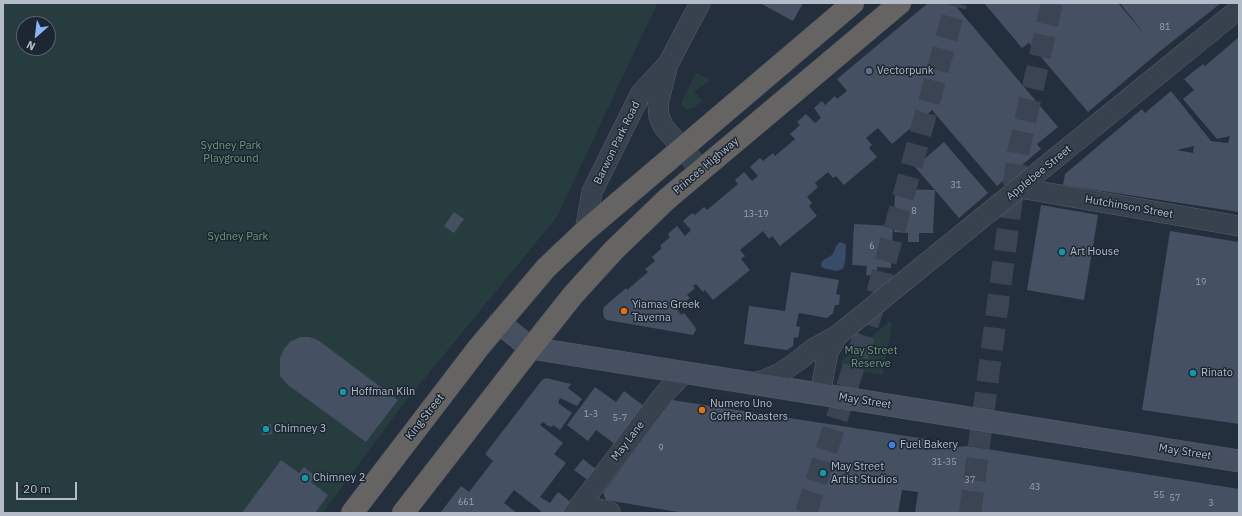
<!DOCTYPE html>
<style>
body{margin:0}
#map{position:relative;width:1242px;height:516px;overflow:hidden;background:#242f3e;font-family:"IBM Plex Sans",sans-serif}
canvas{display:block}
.frame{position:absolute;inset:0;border:4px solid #b4bcc9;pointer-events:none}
.north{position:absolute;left:16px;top:16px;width:40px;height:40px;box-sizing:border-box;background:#1d2633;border:1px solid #59626f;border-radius:50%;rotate:208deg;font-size:11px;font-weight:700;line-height:16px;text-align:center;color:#b4bcc9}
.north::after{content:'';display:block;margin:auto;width:14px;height:18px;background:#8ab4f8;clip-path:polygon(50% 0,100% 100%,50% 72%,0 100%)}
.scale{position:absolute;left:16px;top:482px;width:61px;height:18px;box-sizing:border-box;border:2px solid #b4bcc9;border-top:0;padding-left:5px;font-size:12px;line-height:14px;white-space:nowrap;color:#b4bcc9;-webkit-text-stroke:3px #1d2633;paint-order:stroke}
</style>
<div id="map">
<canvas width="1242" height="516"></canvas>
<div class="frame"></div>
<div class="north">N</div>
<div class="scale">20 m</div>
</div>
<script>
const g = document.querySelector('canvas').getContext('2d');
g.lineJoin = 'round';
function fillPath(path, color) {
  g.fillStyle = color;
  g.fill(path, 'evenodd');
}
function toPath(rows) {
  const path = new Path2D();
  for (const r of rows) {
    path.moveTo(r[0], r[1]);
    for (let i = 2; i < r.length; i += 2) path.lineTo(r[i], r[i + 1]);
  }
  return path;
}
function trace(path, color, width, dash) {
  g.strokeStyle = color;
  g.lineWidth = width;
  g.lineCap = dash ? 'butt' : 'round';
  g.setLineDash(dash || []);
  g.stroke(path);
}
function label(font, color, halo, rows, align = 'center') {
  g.font = font + ' "IBM Plex Sans",sans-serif';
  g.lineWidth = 3;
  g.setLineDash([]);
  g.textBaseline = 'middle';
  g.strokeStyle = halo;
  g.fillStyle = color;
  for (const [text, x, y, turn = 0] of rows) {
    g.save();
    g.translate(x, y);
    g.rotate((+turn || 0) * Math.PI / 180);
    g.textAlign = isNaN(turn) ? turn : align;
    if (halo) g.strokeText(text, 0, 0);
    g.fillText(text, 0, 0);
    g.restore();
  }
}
fillPath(toPath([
 [3,3,658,3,646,27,557,217,401,407,323,513,3,513],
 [24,24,48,24,48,48,24,48],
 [696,73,710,80,694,92,703,101,693,108,686,109,682,105,682,101],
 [889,322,892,323,883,375,842,368,841,361]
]), '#263c3f');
fillPath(toPath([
 [840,242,845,244,846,246,845,262,843,269,836,271,823,268,821,266,822,261,832,255,835,250,836,246]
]), '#394c67');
fillPath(toPath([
 [760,3,803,3,793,21],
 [928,3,953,3,1058,127,1037,144,1041,149,997,186,932,110,892,144,878,128,866,138,872,145,869,148,877,157,844,185,836,176,833,178,828,172,815,183,818,187,807,197,812,203,809,206,817,216,780,246,772,236,769,239,763,231,740,250,745,256,741,259,750,270,713,300,705,290,703,292,696,284,693,286,695,288,687,295,690,298,677,309,681,315,684,313,695,327,696,330,693,335,607,320,604,318,603,311,604,307,626,288,627,290,648,272,645,269,655,261,652,257,662,248,660,246,670,237,668,234,677,226,685,236,691,230,683,221,692,213,695,215,704,207,707,210,738,184,735,180,744,172,752,181,758,176,750,167,760,158,763,161,773,153,775,156,795,139,790,134,800,125,797,122,806,114,815,123,821,118,814,108,822,101,825,105,835,96,837,99,847,91,837,79],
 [984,3,1118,3,1147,37,1120,3,1221,3,1159,52,1088,112,1029,43,1022,48],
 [1239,37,1239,212,1063,185,1065,174,1142,109,1145,113,1171,91,1211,141,1228,143,1230,136,1217,139,1183,99,1194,90,1184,79,1203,64,1205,66],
 [1194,146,1193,153,1177,150],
 [944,142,988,193,959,218,935,190,933,233,919,233,919,242,908,242,908,233,894,232,895,189,935,190,915,167],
 [1041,205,1098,215,1084,300,1027,290],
 [454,212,464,219,454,233,444,226],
 [854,224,893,226,891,268,877,267,877,276,866,275,867,266,852,265],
 [1170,231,1239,242,1239,424,1142,410],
 [791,272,839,280,836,294,840,295,839,305,835,305,833,313,827,318,799,313,796,326,800,327,798,338,794,337,793,346,787,350,744,344,749,306,785,311],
 [300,337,309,337,318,340,398,400,366,442,288,385,280,376,280,358,284,349,290,342],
 [546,378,571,384,568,388,582,399,577,406,560,398,558,403,572,413,560,430,553,425,552,427,548,426,543,422,540,425,563,443,554,454,566,463,540,497,550,503,558,492,572,503,564,513,540,513,541,511,514,490,504,503,517,513,440,513,461,486,469,492,493,461,485,454,542,380],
 [595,387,616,402,624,391,645,407,616,445,596,430,588,441,567,425],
 [672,400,926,439,924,450,968,446,1239,489,1239,513,915,513,918,492,902,490,898,513,684,513,606,500,603,493],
 [271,424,272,434,262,435,261,425],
 [583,459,597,470,589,481,574,470],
 [281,460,299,473,304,467,315,476,311,482,328,495,315,513,242,513]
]), '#455162');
trace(toPath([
 [806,513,873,308,956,3],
 [970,513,1018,153,1052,3]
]), '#3a4453', 22, [22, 11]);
const minor = toPath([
 [700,3,668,64,658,104,659,116,663,126,701,170],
 [1020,188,1239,226],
 [585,231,592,192,641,93,665,67],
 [752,383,765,380,779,374,799,360,813,349,838,335,1239,9],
 [820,394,828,352,838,335],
 [582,502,590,507,610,512],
 [574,513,665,393,685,372]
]);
const secondary = toPath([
 [499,323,531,348,1239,461]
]);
const trunk = toPath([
 [352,513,479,347,546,268,585,231,853,3],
 [403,513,531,348,573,295,614,250,667,199,900,3]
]);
trace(minor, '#565f6c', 21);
trace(secondary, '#565f6c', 23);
trace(trunk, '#434c59', 23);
trace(minor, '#38414e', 20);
trace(secondary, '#465061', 22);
trace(trunk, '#656462', 22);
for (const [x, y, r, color] of [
 [869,71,4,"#5c6f8a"],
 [1062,252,4,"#0f9aa8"],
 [624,311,4,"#e8710a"],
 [1193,373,4,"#0f9aa8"],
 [343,392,4,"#0f9aa8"],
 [702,410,4,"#e8710a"],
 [266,429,4,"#0f9aa8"],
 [892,445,4,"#3f7fe0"],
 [823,473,4,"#0f9aa8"],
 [305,478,4,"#0f9aa8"]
]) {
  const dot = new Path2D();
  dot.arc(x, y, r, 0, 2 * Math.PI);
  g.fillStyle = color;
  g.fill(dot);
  trace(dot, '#1d2633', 1.5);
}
label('9px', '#98a1af', null, [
 ["81",1165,27],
 ["31",956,185],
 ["8",914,211],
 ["13-19",756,214],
 ["6",872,246],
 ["19",1201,282],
 ["1-3",591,414],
 ["5-7",620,418],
 ["9",661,448],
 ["31-35",944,462],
 ["37",970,480],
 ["43",1035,487],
 ["55",1159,495],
 ["57",1175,498],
 ["661",466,502],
 ["3",1211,503]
]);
label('11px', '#b4bcc9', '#1d2633', [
 ["Vectorpunk",877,71],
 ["Art House",1070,252],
 ["Yiamas Greek",632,305],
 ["Taverna",632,318],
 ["Rinato",1201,373],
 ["Hoffman Kiln",351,392],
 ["Numero Uno",710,404],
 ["Coffee Roasters",710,417],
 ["Chimney 3",274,429],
 ["Fuel Bakery",900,445],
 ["May Street",831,467],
 ["Artist Studios",831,480],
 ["Chimney 2",313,478]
], 'left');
label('11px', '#b4bcc9', '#1d2633', [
 ["Barwon Park Road",617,143,-64],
 ["Princes Highway",706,166,-40],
 ["Applebee Street",1039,173,-39],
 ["Hutchinson Street",1129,207,10],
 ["May Street",865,401,9],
 ["King Street",425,417,-52],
 ["May Lane",628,441,-53],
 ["May Street",1185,452,9]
]);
label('11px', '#6b9a76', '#1d2633', [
 ["Sydney Park",231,146],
 ["Playground",231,159],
 ["Sydney Park",238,237],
 ["May Street",871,351],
 ["Reserve",871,364]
]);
</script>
